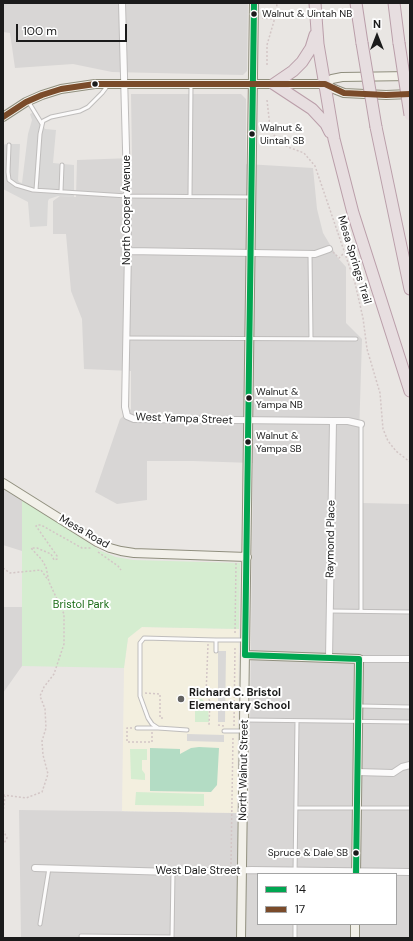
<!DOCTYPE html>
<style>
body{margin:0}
#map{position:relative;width:413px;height:941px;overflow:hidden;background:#e9e6e3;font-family:"DM Sans",sans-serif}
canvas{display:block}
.frame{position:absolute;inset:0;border:4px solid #1b1b1b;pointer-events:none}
.legend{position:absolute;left:257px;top:873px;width:140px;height:52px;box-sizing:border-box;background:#fff;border:1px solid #a4a4a4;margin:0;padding:5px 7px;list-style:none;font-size:12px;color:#1b1b1b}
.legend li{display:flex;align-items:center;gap:8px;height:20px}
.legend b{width:20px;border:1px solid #a4a4a4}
.north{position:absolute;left:357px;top:16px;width:40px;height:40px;-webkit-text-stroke:3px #fff;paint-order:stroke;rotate:0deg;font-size:11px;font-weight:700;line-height:16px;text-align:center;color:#1b1b1b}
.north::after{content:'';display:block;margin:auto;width:14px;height:18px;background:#1b1b1b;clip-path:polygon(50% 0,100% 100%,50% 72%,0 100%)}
.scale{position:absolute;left:16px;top:24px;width:111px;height:18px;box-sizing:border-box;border:2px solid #1b1b1b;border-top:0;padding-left:5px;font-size:12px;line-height:14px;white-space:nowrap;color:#1b1b1b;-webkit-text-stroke:3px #fff;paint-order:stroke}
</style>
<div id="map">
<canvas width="413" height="941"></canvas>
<div class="frame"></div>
<ul class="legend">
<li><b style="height:5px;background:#00a651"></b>14</li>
<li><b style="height:5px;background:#7a4b2a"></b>17</li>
</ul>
<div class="north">N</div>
<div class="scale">100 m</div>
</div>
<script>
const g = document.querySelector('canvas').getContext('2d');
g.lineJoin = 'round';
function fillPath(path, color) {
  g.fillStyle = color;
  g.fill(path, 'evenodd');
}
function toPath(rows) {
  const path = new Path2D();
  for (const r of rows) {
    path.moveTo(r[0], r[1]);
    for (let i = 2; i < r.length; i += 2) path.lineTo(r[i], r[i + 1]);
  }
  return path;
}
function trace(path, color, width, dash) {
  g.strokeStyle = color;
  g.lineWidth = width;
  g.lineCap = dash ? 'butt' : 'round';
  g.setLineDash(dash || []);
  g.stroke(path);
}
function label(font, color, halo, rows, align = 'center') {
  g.font = font + ' "DM Sans",sans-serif';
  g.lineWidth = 4;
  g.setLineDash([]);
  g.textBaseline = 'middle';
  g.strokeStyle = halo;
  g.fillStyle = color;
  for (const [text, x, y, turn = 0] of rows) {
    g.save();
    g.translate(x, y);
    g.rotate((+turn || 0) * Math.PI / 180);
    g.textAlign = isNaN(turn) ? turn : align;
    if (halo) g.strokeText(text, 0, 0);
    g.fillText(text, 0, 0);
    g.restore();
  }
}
fillPath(toPath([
 [3,3,248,3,247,71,243,75,112,72,73,64,15,68,10,33,3,32],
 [131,94,241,94,246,99,246,164,313,168,317,209,323,233,338,258,346,267,346,323,362,339,359,435,361,503,410,504,410,938,21,938,19,810,249,813,253,463,193,461,147,461,147,500,117,504,95,492,120,419,131,409,131,371,84,369,82,319,71,291,66,234,53,234,53,201,60,196,76,197,77,160,132,158],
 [258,874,396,874,396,924,258,924],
 [3,487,22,499,22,551,3,545],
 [3,607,22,607,22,666,3,693]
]), '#d8d6d5');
fillPath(toPath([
 [141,627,239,629,237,813,122,811,124,668,128,638]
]), '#f3efdf');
fillPath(toPath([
 [22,499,101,551,116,557,133,560,240,563,239,629,142,627,128,638,124,668,22,666],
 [197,699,202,699,208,706,209,722,195,722,195,709,199,709,199,705,197,705],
 [130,749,147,749,147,760,142,760,142,770,145,774,145,780,131,779],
 [136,792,204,794,204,806,135,805]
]), '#d5edd0');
fillPath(toPath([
 [199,747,219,748,217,785,211,792,150,791,150,748,180,749,180,754,191,748]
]), '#b3dcc4');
fillPath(toPath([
 [36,111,45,129,56,130,53,163,74,165,74,197,58,196,49,199,48,201,47,226,30,227,28,202,3,189,3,145,6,144,20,144,18,180,19,182,22,183,28,134,32,120,30,114],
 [218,651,226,651,225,722,218,722],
 [187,734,224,735,224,742,187,741]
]), '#d9d8d7');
const lane = toPath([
 [28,101,42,124],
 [9,145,8,172,9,180,16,185,33,190,127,196,250,197],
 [36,190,40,134,43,121,51,117,80,111,88,107,102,93,108,85],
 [61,191,62,165],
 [190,196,191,85],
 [310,254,311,339],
 [126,338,356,339],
 [361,424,361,611],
 [330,611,410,612],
 [216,651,216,640,243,640],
 [360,706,409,707],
 [246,720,410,722],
 [137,728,157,728],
 [187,730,158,728,152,724,148,718,140,696,140,643,144,638,216,640],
 [224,731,242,731],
 [297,808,410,808],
 [295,874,297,721],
 [40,924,49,868],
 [81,936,172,937],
 [172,938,173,872],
 [295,938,295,924]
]);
const street = toPath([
 [122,3,127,185,128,251,125,407,127,416,134,419,333,421,348,421,361,424],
 [128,251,315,254,329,249],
 [329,658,333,421],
 [359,659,410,659],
 [357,772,393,773,402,767,410,765],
 [35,868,173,872,252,870,410,872]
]);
const secondary = toPath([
 [325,84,332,79,342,77,410,76],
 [3,117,26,102,42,95,61,89,95,84,325,84,334,89,344,93,386,95,410,94],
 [3,483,97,542,110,548,121,551,134,553,247,557],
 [245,655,359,659,356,874],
 [241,938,254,3],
 [355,938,355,924]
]);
const highway = toPath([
 [315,3,318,44,334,139,353,213,410,391],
 [356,3,362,43],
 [394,3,399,43],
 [315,35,311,48,302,62,293,71,274,84,312,109,326,124,330,132],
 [376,127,410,289]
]);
trace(lane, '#bfbdbc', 5);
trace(street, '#bfbdbc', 8);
trace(secondary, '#908f7e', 10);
trace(highway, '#ba9ea9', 13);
trace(toPath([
 [262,18,274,19],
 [267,65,267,45,276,14,277,3],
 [267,100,270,127,274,135,279,141,288,147,304,153,315,166,355,283,363,318,367,349,380,393,383,429,388,441,396,451,410,462],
 [333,252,339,258,345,252],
 [98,552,118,566,121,570],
 [3,568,10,573,41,570,48,580],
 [235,633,236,563],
 [208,644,206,695,210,701,209,725],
 [145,693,160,694,160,718,165,718],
 [196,694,206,695],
 [218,725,224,726],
 [234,726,235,646],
 [132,728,127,728,127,742,152,742,152,732],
 [3,795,26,798,42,792,48,774,43,755,42,741,46,728,45,709,40,696,44,687,54,674,64,644,64,614,49,582,46,567,42,560,31,548,37,548,51,554,54,560,57,559,57,556,36,526,37,525,41,525,82,548,92,548],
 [3,813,5,796],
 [3,830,7,838,3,845],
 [231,864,233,736]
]), '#d3c6c6', 1.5, [2, 2]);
trace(lane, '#fcfbfb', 3);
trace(street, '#fcfbfb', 6);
trace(secondary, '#f2f0e9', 8);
trace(highway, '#e7dee0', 11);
const highwayBridge = toPath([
 [362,43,376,127],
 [399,43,410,115]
]);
trace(highwayBridge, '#ba9ea9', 13, []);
trace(highwayBridge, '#e7dee0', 11);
trace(toPath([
 [254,3,245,655,359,659,356,874]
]), '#00a651', 6);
trace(toPath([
 [3,117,26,102,42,95,61,89,95,84,325,84,344,93,386,95,410,94]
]), '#7a4b2a', 6);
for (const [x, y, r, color] of [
 [254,14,3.5,"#1b1b1b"],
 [95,84,3.5,"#1b1b1b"],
 [252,134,3.5,"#1b1b1b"],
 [249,398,3.5,"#1b1b1b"],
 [248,442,3.5,"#1b1b1b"],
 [181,699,4,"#636261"],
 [356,853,3.5,"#1b1b1b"]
]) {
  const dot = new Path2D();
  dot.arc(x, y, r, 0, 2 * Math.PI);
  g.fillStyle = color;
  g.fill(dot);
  trace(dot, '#fff', 1.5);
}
label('10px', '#1b1b1b', '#fff', [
 ["Walnut & Uintah NB",262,14],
 ["Walnut &",260,128],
 ["Uintah SB",260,141],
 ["Walnut &",256,392],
 ["Yampa NB",256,405],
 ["Walnut &",256,436],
 ["Yampa SB",256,449],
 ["Spruce & Dale SB",348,853,"right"]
], 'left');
label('11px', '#1b1b1b', '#fff', [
 ["North Cooper Avenue",127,210,-90],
 ["Mesa Springs Trail",354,260,73],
 ["West Yampa Street",184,419,2],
 ["Mesa Road",84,532,30],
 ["Raymond Place",331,539,-89],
 ["North Walnut Street",244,770,-89],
 ["West Dale Street",198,871]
]);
label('11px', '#1a6c16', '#fff', [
 ["Bristol Park",81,605]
]);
label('bold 11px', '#1b1b1b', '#fff', [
 ["Richard C. Bristol",189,693],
 ["Elementary School",189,706]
], 'left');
</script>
